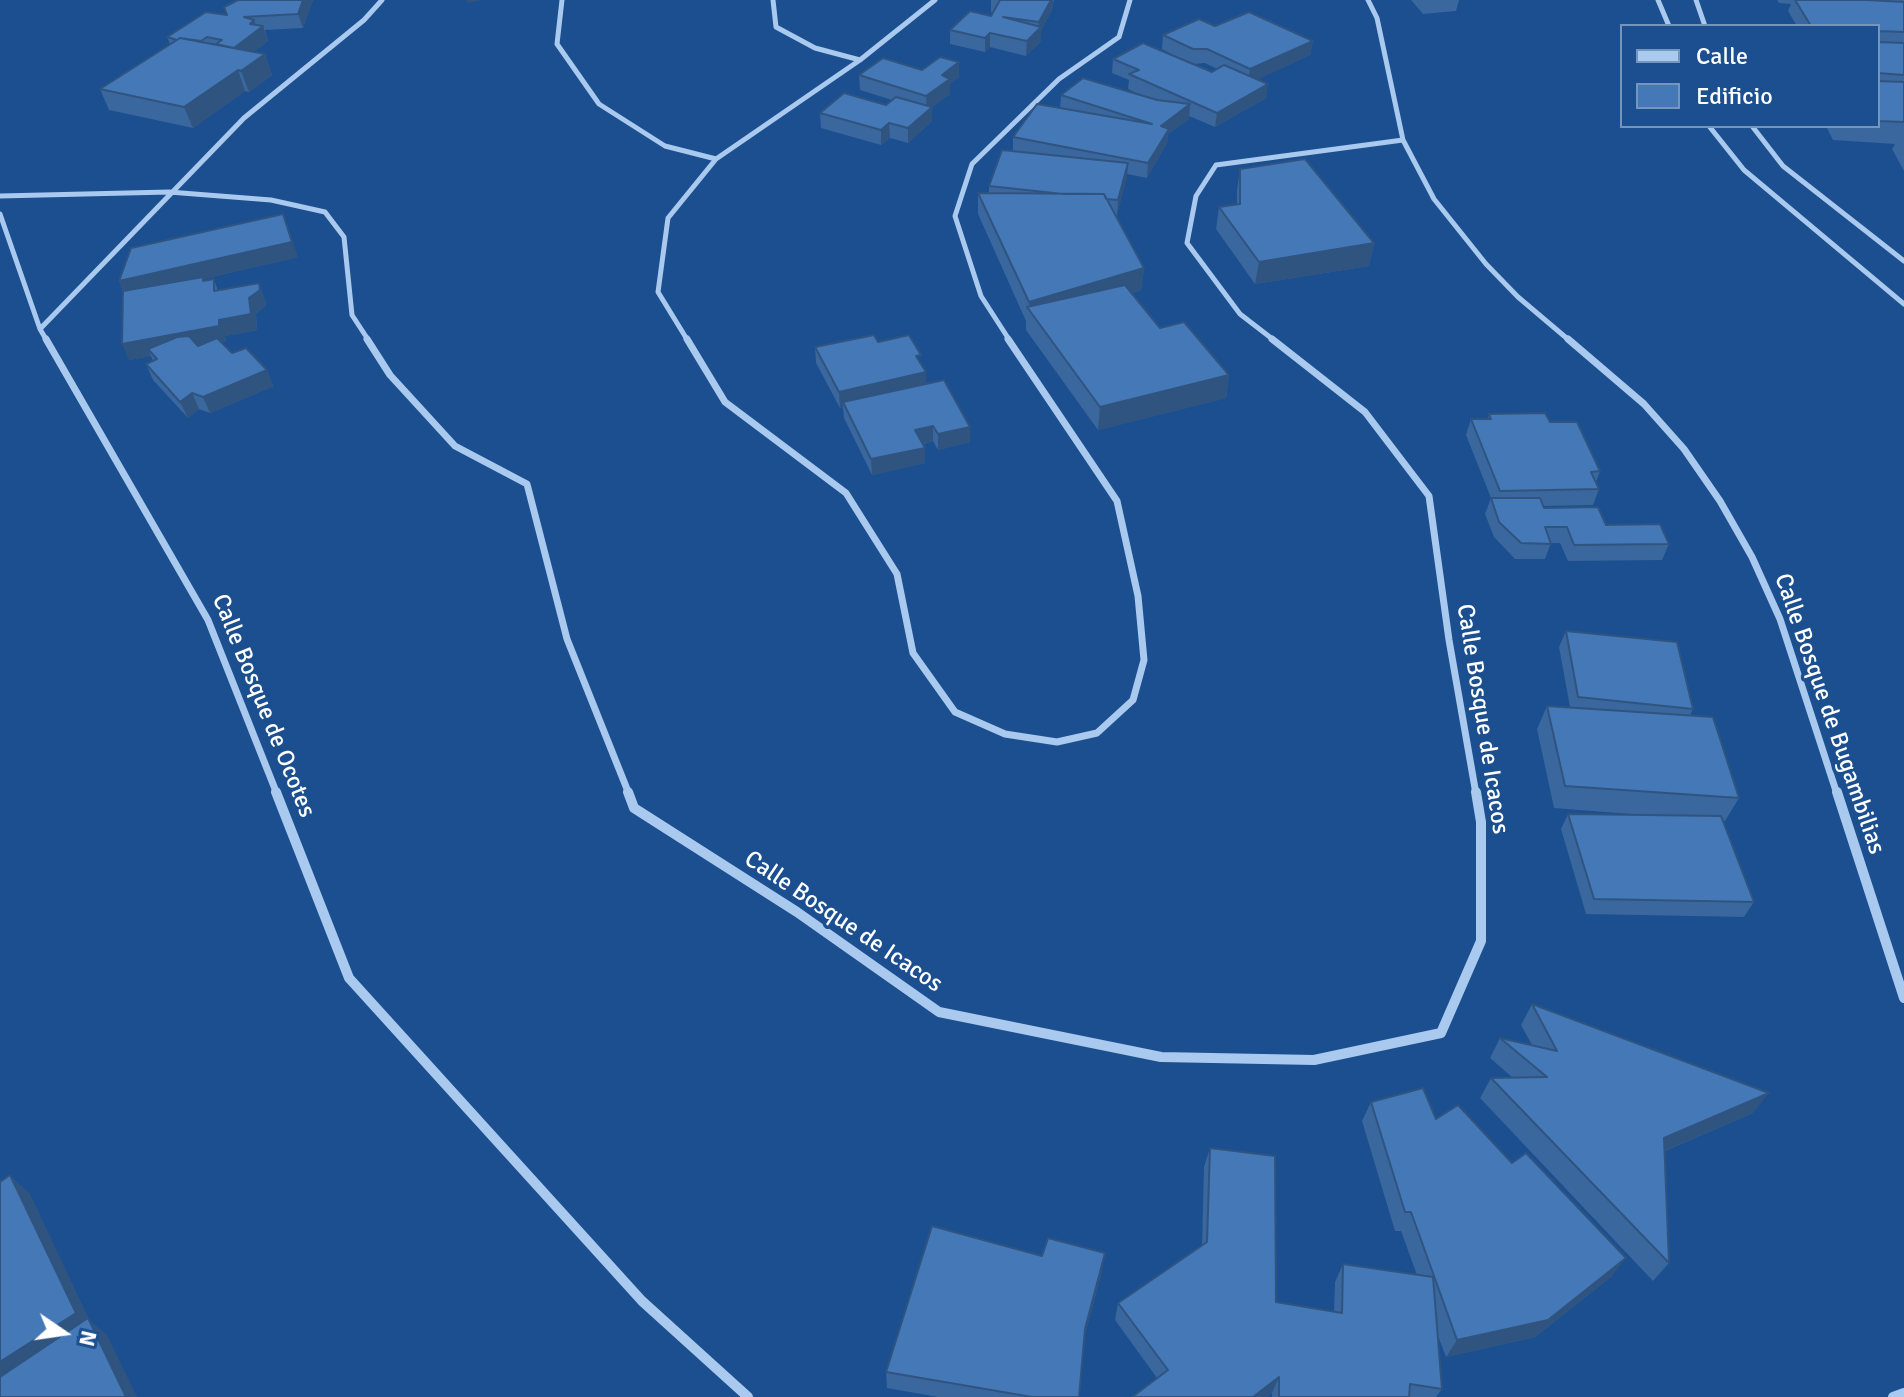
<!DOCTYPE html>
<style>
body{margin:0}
#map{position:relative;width:1904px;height:1397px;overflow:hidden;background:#1b4f8f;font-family:Signika,sans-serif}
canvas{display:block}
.legend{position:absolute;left:1620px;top:24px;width:260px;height:104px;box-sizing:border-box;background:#1b4f8f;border:2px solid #7695bc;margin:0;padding:10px 14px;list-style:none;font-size:24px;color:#fff}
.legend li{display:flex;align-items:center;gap:16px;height:40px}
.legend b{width:40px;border:2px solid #7695bc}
.north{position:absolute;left:24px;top:1293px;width:80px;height:80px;-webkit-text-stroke:6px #1b4f8f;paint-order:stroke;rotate:103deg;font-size:22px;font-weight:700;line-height:32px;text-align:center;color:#fff}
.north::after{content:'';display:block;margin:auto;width:28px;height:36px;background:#fff;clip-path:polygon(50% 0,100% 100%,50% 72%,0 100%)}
</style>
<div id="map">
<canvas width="1904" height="1397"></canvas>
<ul class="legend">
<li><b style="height:10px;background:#a9c9ee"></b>Calle</li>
<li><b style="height:22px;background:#4478b7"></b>Edificio</li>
</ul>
<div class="north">N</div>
</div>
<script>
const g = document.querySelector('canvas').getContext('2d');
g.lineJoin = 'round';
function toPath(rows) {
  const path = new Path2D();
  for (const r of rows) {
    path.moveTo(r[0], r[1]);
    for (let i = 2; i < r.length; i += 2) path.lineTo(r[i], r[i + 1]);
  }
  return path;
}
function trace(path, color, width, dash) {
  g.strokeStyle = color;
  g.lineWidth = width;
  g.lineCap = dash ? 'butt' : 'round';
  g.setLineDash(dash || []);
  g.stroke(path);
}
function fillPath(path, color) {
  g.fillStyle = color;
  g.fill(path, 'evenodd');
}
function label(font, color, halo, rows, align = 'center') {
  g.font = font + ' Signika,sans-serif';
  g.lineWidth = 7;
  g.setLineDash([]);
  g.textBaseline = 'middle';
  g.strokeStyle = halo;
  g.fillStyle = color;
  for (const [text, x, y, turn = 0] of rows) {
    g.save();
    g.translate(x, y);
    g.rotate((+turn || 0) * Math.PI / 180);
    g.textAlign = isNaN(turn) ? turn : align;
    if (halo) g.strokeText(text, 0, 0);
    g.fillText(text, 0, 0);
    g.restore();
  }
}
trace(toPath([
 [562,0,557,44,599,104,665,146,716,159],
 [773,0,776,27,815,48,860,60],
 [1368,0,1377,18,1403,140,1434,199,1486,264,1518,297,1570,341],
 [1658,0,1669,26],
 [1696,0,1705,26],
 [1709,126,1744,170,1904,304],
 [1752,126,1783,166,1904,261],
 [0,196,169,192,271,200,325,212,344,237,352,315,369,341],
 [0,214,40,329],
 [47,341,40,329,244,118,364,20,382,0],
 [688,341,658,292,668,218,716,159,860,60,935,0],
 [1010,341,981,296,955,216,972,164,1059,79,1119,37,1130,0],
 [1275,341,1240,314,1187,243,1196,196,1216,165,1403,140]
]), '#a9c9ee', 5);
trace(toPath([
 [46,339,208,620,277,794],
 [367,339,390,375,455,446,527,484,567,639,629,794],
 [687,339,725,402,846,493,897,574,913,653,955,712,1005,734,1057,742,1097,733,1133,700,1144,660,1138,596,1117,501,1008,339],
 [1272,339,1365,412,1429,496,1449,640,1476,794],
 [1568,339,1644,404,1684,449,1720,501,1752,557,1780,619,1837,794]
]), '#a9c9ee', 7);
trace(toPath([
 [276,792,349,978,642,1301,748,1397],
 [628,792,634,808,797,912,939,1012,1161,1057,1314,1060,1441,1033,1481,941,1481,822,1476,792],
 [1837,792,1904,998],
 [1893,1397,1904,1393]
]), '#a9c9ee', 10);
fillPath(toPath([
 [238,0,313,0,303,28,265,30,268,41,253,52,265,54,272,75,249,92,245,91,193,128,109,110,100,89,170,44,167,37,227,15],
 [991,0,1054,0,1053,3,1052,10,1041,31,1041,41,1026,56,990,47,985,52,950,44,950,30,991,16,993,12,991,12],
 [1411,0,1459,0,1456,11,1423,14],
 [1777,0,1904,0,1904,171,1892,149,1895,144,1833,140,1826,126,1878,126,1878,26,1797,26,1788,11,1791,4,1779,3],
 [1215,26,1313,41,1310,55,1258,79,1266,98,1215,127,1189,116,1189,119,1168,134,1167,143,1147,178,1127,174,1117,215,1115,215,1144,268,1141,290,1132,293,1160,328,1229,375,1226,398,1098,430,1026,330,1026,321,978,214,978,193,989,193,989,186,1013,151,1013,137,1060,108,1061,95,1143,96,1128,89,1129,80,1112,73,1113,59,1179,58,1162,49,1163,35],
 [1205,63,1217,69,1212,72,1193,64],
 [922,70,959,77,950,84,950,94,932,107,932,121,908,143,890,138,881,145,821,128,820,113,886,105,892,100,860,90,859,75],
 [1240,169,1374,243,1369,266,1255,284,1216,229,1219,207,1237,204,1237,190],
 [298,257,203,279,204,281,214,279,218,291,265,299,266,305,256,314,257,330,225,336,226,342,222,342,232,353,274,386,210,413,199,409,188,418,153,380,146,364,153,361,151,356,129,360,123,291,119,281],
 [878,342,922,366,926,372,926,384,970,442,938,450,933,441,923,444,925,448,925,463,872,475,844,418,843,407,840,408,816,363,815,347],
 [1489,414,1550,422,1600,471,1596,482,1599,489,1593,505,1543,506,1544,508,1606,525,1669,544,1662,560,1568,561,1560,543,1551,543,1545,559,1515,559,1494,537,1485,514,1491,498,1466,435,1471,419,1488,419],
 [1566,631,1693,709,1690,715,1739,798,1725,821,1723,821,1754,902,1744,917,1586,914,1561,829,1568,814,1643,815,1554,808,1537,729,1547,706,1570,707,1559,647],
 [1532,1004,1753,1113,1665,1151,1669,1263,1653,1281,1480,1098,1491,1078,1513,1078,1490,1058,1500,1038,1532,1045,1521,1025],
 [1371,1102,1436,1119,1612,1276,1535,1337,1446,1357,1437,1333,1442,1389,1436,1397,1272,1397,1272,1393,1266,1397,1132,1397,1157,1378,1115,1320,1118,1303,1202,1246,1204,1167,1210,1148,1276,1302,1334,1312,1335,1282,1343,1264,1417,1275,1401,1231,1395,1231,1362,1121],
 [1042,1256,1102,1271,1084,1338,1079,1397,938,1397,887,1388,886,1372]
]), '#3a679d');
fillPath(toPath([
 [303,0,313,0,303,28,298,14],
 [467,0,484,0,467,3],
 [1051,0,1053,0,1052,10,1041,31,1041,41,1026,56,1027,41,1038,30,1039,22],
 [254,20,257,31,263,26,268,41,239,62,234,48],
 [990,33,990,47,985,52,985,38],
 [1313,41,1310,55,1248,84,1250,69],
 [265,54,272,75,249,92,241,71],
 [959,62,959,77,950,84,950,94,932,107,932,121,908,143,908,128,927,111,926,96,942,75],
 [238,70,245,91,193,128,184,107],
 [1268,84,1266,98,1215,127,1217,113],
 [1190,104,1189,119,1168,134,1167,143,1147,178,1148,163,1161,126],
 [889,123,890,138,881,145,881,130],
 [1128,163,1127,178,1117,215,1118,200],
 [283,214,298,257,203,279,209,293,126,297,119,281],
 [1374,243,1369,266,1255,284,1259,262],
 [1144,268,1141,290,1038,322,1029,310,1029,302],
 [259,283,265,299,266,305,256,314,257,330,225,336,226,342,153,355,148,349,151,356,129,360,122,344,219,320,249,298],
 [267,370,274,386,210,413,203,397],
 [926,372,926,388,843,402,843,407,840,408,839,392],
 [1229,375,1226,398,1098,430,1100,407],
 [192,393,199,409,188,418,180,402],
 [933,426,933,441,916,445,915,430],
 [970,427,970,442,938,450,938,434],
 [925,448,925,463,872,475,871,459],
 [1769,1093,1753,1113,1650,1157,1664,1138],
 [10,1175,30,1194,90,1321,107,1335,137,1397,0,1393,0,1362],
 [1105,1253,1102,1271,1082,1346,1085,1329],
 [1626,1258,1612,1276,1535,1337,1446,1357,1457,1340],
 [1279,1377,1272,1393,1266,1397,1253,1397]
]), '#305480');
const building = toPath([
 [238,0,303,0,298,14,244,17,254,20,250,24,263,26,234,48,216,44,222,40,207,37,201,41,180,38,177,40,167,37,206,12,227,15,224,7,238,0],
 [1000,0,1051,0,1039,22,1003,17,1041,27,1027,41,990,33,985,38,950,30,970,11,991,16,1000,0],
 [1795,0,1866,0,1904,2,1904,32,1878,31,1878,26,1811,26,1795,0],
 [1249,12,1313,41,1250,69,1207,49,1193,49,1163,35,1199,19,1215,26,1249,12],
 [180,38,265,54,241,71,238,70,184,107,100,89,180,38],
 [1878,42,1904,43,1904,75,1878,73,1878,42],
 [1143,43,1212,72,1224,65,1268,84,1217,113,1129,74,1139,70,1113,59,1143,43],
 [940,57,959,62,942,75,950,79,926,96,859,75,883,58,922,70,940,57],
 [1083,78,1157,100,1190,104,1161,126,1169,129,1148,163,1013,137,1037,104,1152,124,1061,95,1083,78],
 [1878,81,1904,82,1904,122,1878,121,1878,81],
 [844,93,886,105,896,97,932,107,908,128,889,123,881,130,820,113,844,93],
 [1002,150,1128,163,1118,200,1106,199,1104,194,1063,194,989,186,1002,150],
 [1305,159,1374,243,1259,262,1219,207,1240,204,1240,169,1305,159],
 [978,193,1104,194,1144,268,1029,302,978,193],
 [283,214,292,242,119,281,131,248,283,214],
 [203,277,203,281,214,279,214,291,259,283,260,290,249,298,251,314,219,320,219,326,122,344,123,291,203,277],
 [1125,285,1160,328,1184,322,1229,375,1100,407,1027,307,1125,285],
 [874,335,878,342,909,335,921,355,916,356,926,372,839,392,815,347,874,335],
 [189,336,198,346,217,338,232,353,246,348,267,370,203,397,192,393,180,402,146,364,157,359,148,349,177,337,189,336],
 [944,380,970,427,938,434,933,426,915,430,925,448,871,459,843,402,944,380],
 [1545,413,1550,422,1577,422,1600,471,1591,472,1599,489,1500,491,1471,419,1491,419,1489,414,1545,413],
 [1491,498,1540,498,1544,508,1598,507,1606,525,1660,524,1669,544,1574,545,1567,527,1545,527,1551,544,1521,543,1499,522,1491,498],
 [1566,631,1677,642,1693,709,1578,697,1566,631],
 [1547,706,1713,717,1739,798,1565,786,1547,706],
 [1568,814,1721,816,1754,902,1594,899,1568,814],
 [1532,1004,1769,1093,1664,1138,1669,1263,1491,1078,1547,1077,1500,1038,1557,1051,1532,1004],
 [1423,1088,1436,1119,1458,1105,1512,1163,1526,1153,1626,1258,1548,1320,1457,1340,1411,1212,1405,1212,1371,1102,1423,1088],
 [1210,1148,1275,1156,1276,1302,1342,1313,1343,1264,1433,1277,1442,1389,1410,1384,1409,1397,1279,1397,1279,1377,1253,1397,1132,1397,1168,1370,1118,1303,1207,1242,1210,1148],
 [10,1175,76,1313,0,1362,0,1182,10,1175],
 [932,1226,1042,1256,1048,1238,1105,1253,1085,1329,1079,1397,1032,1397,886,1372,932,1226],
 [88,1318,126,1397,0,1397,0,1377,88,1318]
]);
fillPath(building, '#4478b7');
trace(building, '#305480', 2);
label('24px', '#fff', '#1b4f8f', [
 ["Calle Bosque de Ocotes",263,706,68],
 ["Calle Bosque de Bugambilias",1829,714,71],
 ["Calle Bosque de Icacos",1482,719,81],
 ["Calle Bosque de Icacos",843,922,34]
]);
</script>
